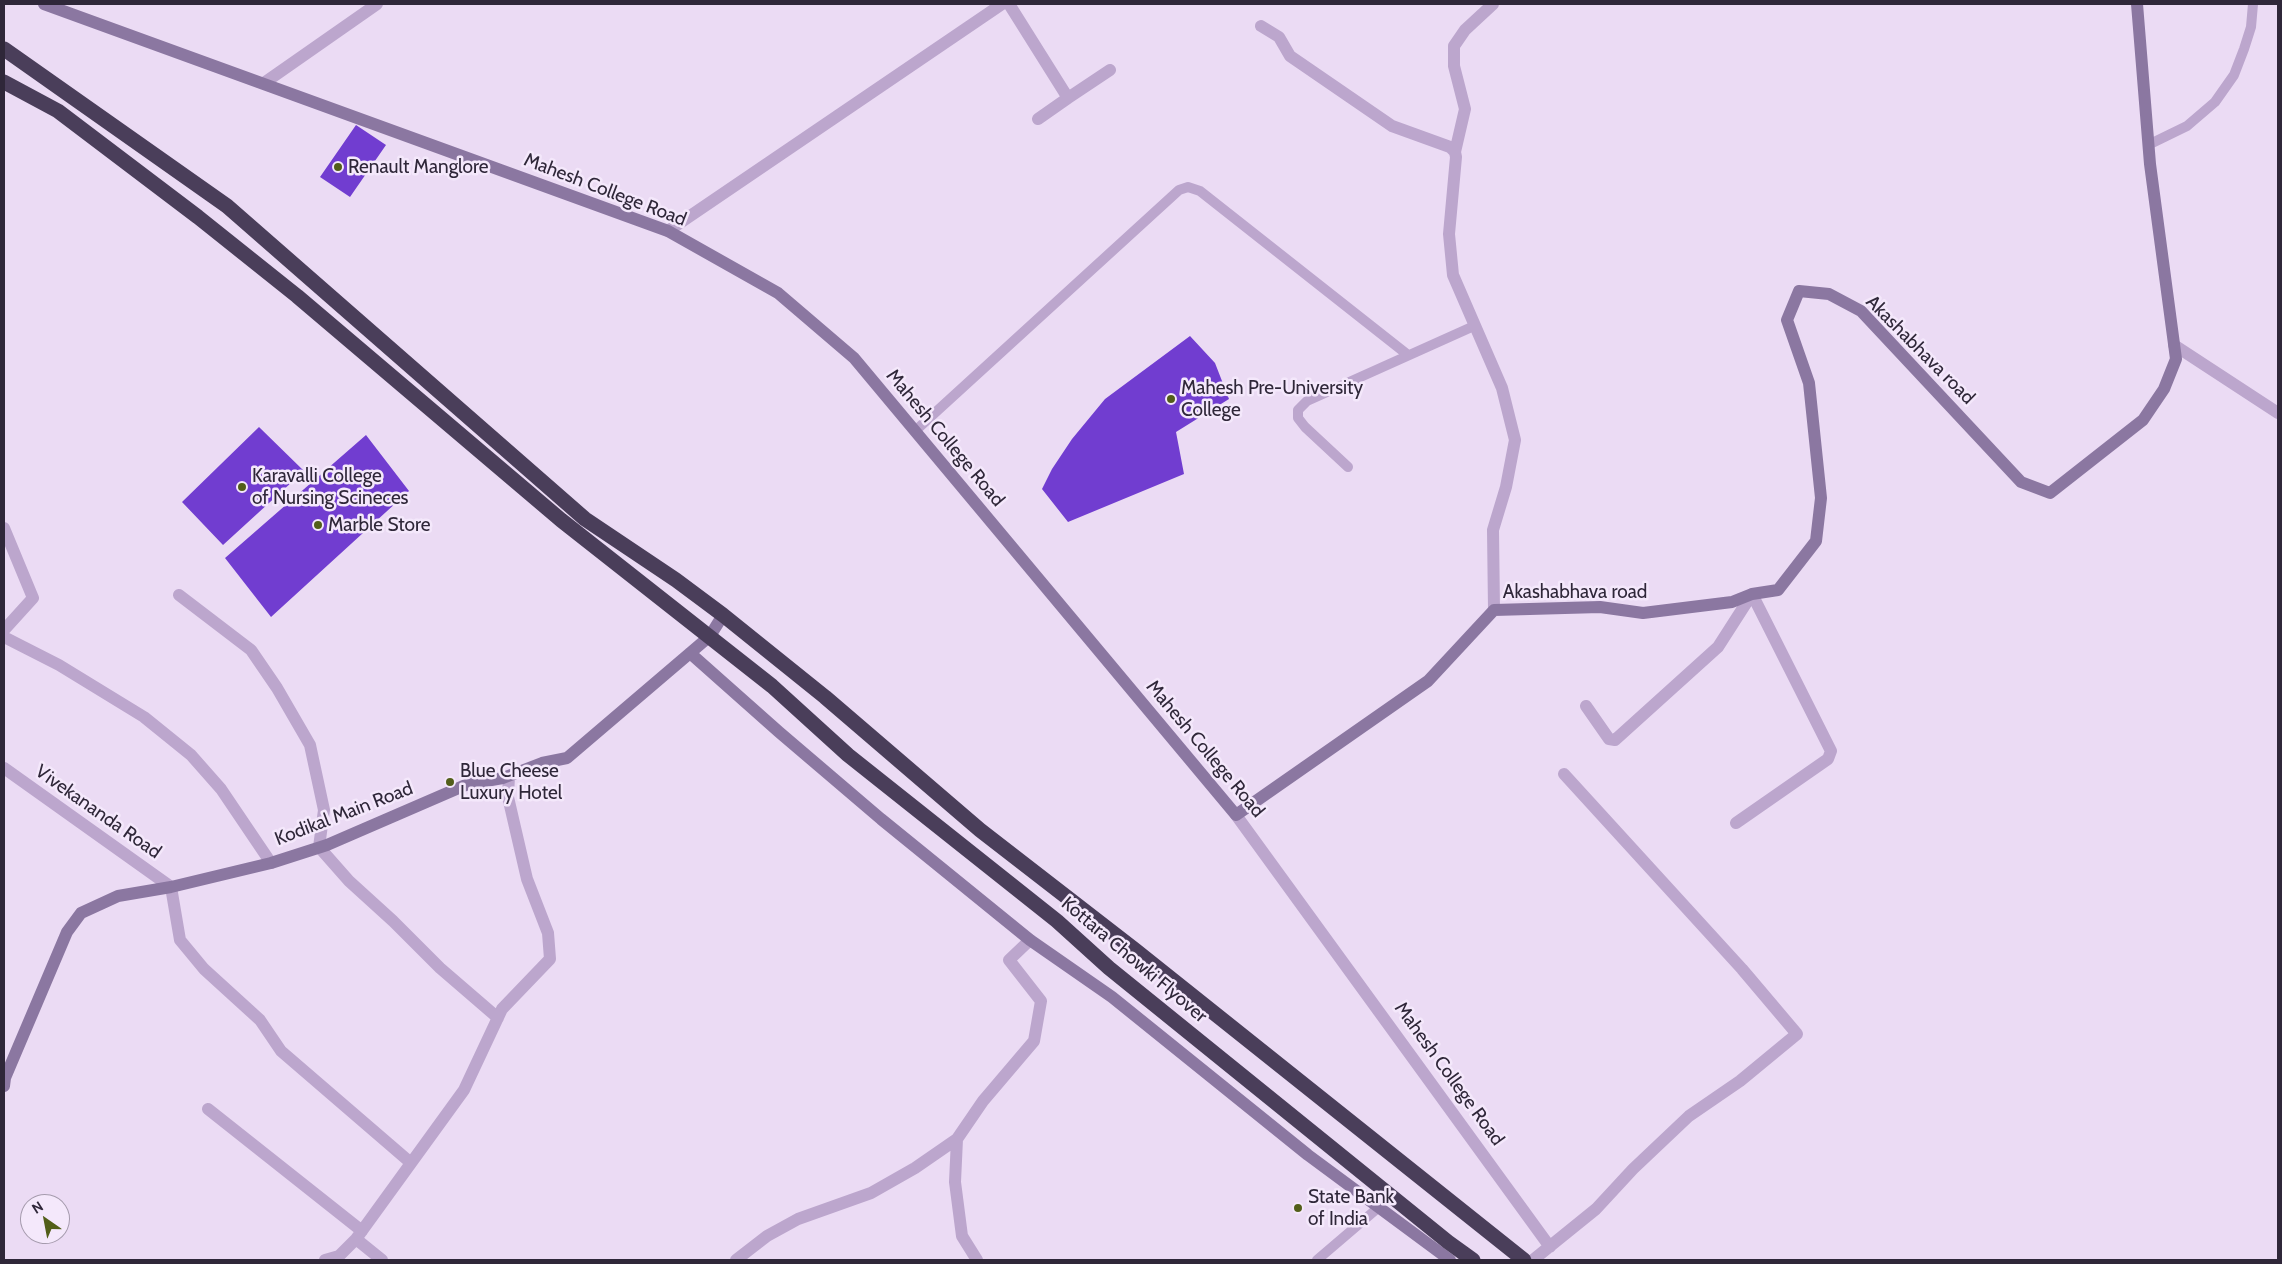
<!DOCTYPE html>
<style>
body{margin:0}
#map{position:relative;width:2282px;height:1264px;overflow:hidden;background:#ebdbf4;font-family:Cabin,sans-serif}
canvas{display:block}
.frame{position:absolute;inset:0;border:5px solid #2f2739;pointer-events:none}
.north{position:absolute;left:20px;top:1194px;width:50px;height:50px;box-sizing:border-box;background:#f4e8fb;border:1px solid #a59bad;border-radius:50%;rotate:327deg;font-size:14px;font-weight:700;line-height:20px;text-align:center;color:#2f2739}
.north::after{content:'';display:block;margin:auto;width:18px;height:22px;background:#525e19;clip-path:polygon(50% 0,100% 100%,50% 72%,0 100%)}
</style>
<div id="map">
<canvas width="2282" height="1264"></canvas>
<div class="frame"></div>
<div class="north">N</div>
</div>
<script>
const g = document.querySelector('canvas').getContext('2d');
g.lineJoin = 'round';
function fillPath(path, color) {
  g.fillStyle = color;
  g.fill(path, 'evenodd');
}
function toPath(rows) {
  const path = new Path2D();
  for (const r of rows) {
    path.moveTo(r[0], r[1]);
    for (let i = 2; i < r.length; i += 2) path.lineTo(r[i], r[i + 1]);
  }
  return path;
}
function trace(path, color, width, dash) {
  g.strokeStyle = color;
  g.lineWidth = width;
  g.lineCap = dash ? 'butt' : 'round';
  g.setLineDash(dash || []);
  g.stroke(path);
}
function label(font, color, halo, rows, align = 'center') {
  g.font = font + ' Cabin,sans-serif';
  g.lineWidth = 5;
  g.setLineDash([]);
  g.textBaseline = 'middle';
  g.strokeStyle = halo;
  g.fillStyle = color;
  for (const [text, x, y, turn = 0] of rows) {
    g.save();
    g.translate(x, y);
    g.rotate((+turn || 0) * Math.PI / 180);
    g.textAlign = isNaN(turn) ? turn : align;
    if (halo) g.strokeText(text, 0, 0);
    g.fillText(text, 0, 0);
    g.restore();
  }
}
fillPath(toPath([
 [356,125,386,145,350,197,320,177],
 [1190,336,1215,363,1229,399,1176,432,1184,474,1068,522,1042,489,1052,469,1072,439,1105,399],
 [259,427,304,471,223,545,182,502],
 [366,435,409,491,271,617,225,558]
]), '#713dd0');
trace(toPath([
 [2148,145,2187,126,2215,102,2234,75,2244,49,2251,27,2253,4],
 [915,431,1179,190,1188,187,1200,191,1408,355],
 [1348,467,1305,427,1298,418,1298,410,1307,401,1474,326],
 [1317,1260,1379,1207]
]), '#bca6cd', 10);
trace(toPath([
 [1009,4,1068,98,1038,119],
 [1261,26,1279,37,1290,56,1392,126,1450,147,1455,152,1456,157,1449,234,1453,275,1502,388,1515,440,1506,487,1493,530,1494,610],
 [264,83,377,4],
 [1068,98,1110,70],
 [1455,152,1465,109,1454,66,1454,46,1465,30,1493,4],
 [668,231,1002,4],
 [2174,345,2278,413],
 [4,528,33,598,4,630],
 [179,595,251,650,277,688,310,745,324,810,319,847,349,881,393,921,440,968,498,1018],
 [4,637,59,665,144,717,191,755,221,789,271,863],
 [1586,706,1609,739,1615,740,1718,647,1752,594],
 [4,768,171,887,180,940,204,969,260,1020,281,1051,411,1163],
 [1236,815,1550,1247],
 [1736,823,1828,759,1831,751,1752,594],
 [208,1109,362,1231],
 [356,1239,464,1090,502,1009,550,959,548,933,527,879,508,797,509,776],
 [325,1260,339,1256,356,1239,382,1260],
 [736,1260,767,1236,798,1219,871,1193,915,1168,957,1139],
 [977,1260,962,1236,955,1182,957,1139,983,1101,1034,1041,1041,1001,1009,960,1030,940],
 [1533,1260,1596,1209,1633,1169,1689,1116,1740,1081,1797,1034,1742,969,1564,774]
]), '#bca6cd', 12);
trace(toPath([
 [44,4,668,231,778,293,854,358,1236,815,1428,681,1494,610,1600,607,1643,613,1732,602,1752,594,1778,590,1816,541,1821,498,1809,383,1787,320,1799,291,1829,294,1861,311,2021,482,2050,493,2143,420,2164,389,2176,359,2150,164,2137,4],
 [690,653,779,732,881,819,1030,940,1112,997,1308,1155,1450,1260],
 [4,1086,5,1078,67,932,81,913,118,896,171,887,271,863,327,845,468,784,503,778,542,763,567,758,710,636,723,615]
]), '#8b77a1', 12);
trace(toPath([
 [4,49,227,206,585,519,676,580,723,615,825,697,980,830,1135,950,1524,1260],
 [4,82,58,111,198,217,297,296,561,520,772,686,848,755,1057,921,1109,968,1448,1242,1473,1260]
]), '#4a3e5a', 15);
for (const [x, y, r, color] of [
 [338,167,5,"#525e19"],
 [1171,399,5,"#525e19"],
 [242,487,5,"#525e19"],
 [318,525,5,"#525e19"],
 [450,782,5,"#525e19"],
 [1298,1208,5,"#525e19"]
]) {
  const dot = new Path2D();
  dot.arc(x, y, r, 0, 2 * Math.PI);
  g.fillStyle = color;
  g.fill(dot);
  trace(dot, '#f4e8fb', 2);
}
label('19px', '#2f2739', '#f4e8fb', [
 ["Renault Manglore",348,167],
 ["Mahesh Pre-University",1181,388],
 ["College",1181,410],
 ["Karavalli College",252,476],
 ["of Nursing Scineces",252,498],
 ["Marble Store",328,525],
 ["Blue Cheese",460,771],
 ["Luxury Hotel",460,793],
 ["State Bank",1308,1197],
 ["of India",1308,1219]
], 'left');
label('19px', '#2f2739', '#f4e8fb', [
 ["Mahesh College Road",605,190,21],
 ["Akashabhava road",1920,350,45],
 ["Mahesh College Road",945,438,50],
 ["Akashabhava road",1575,592],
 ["Mahesh College Road",1205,749,50],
 ["Vivekananda Road",98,812,35],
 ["Kodikal Main Road",344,814,-21],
 ["Kottara Chowki Flyover",1134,960,40],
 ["Mahesh College Road",1449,1074,54]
]);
</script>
